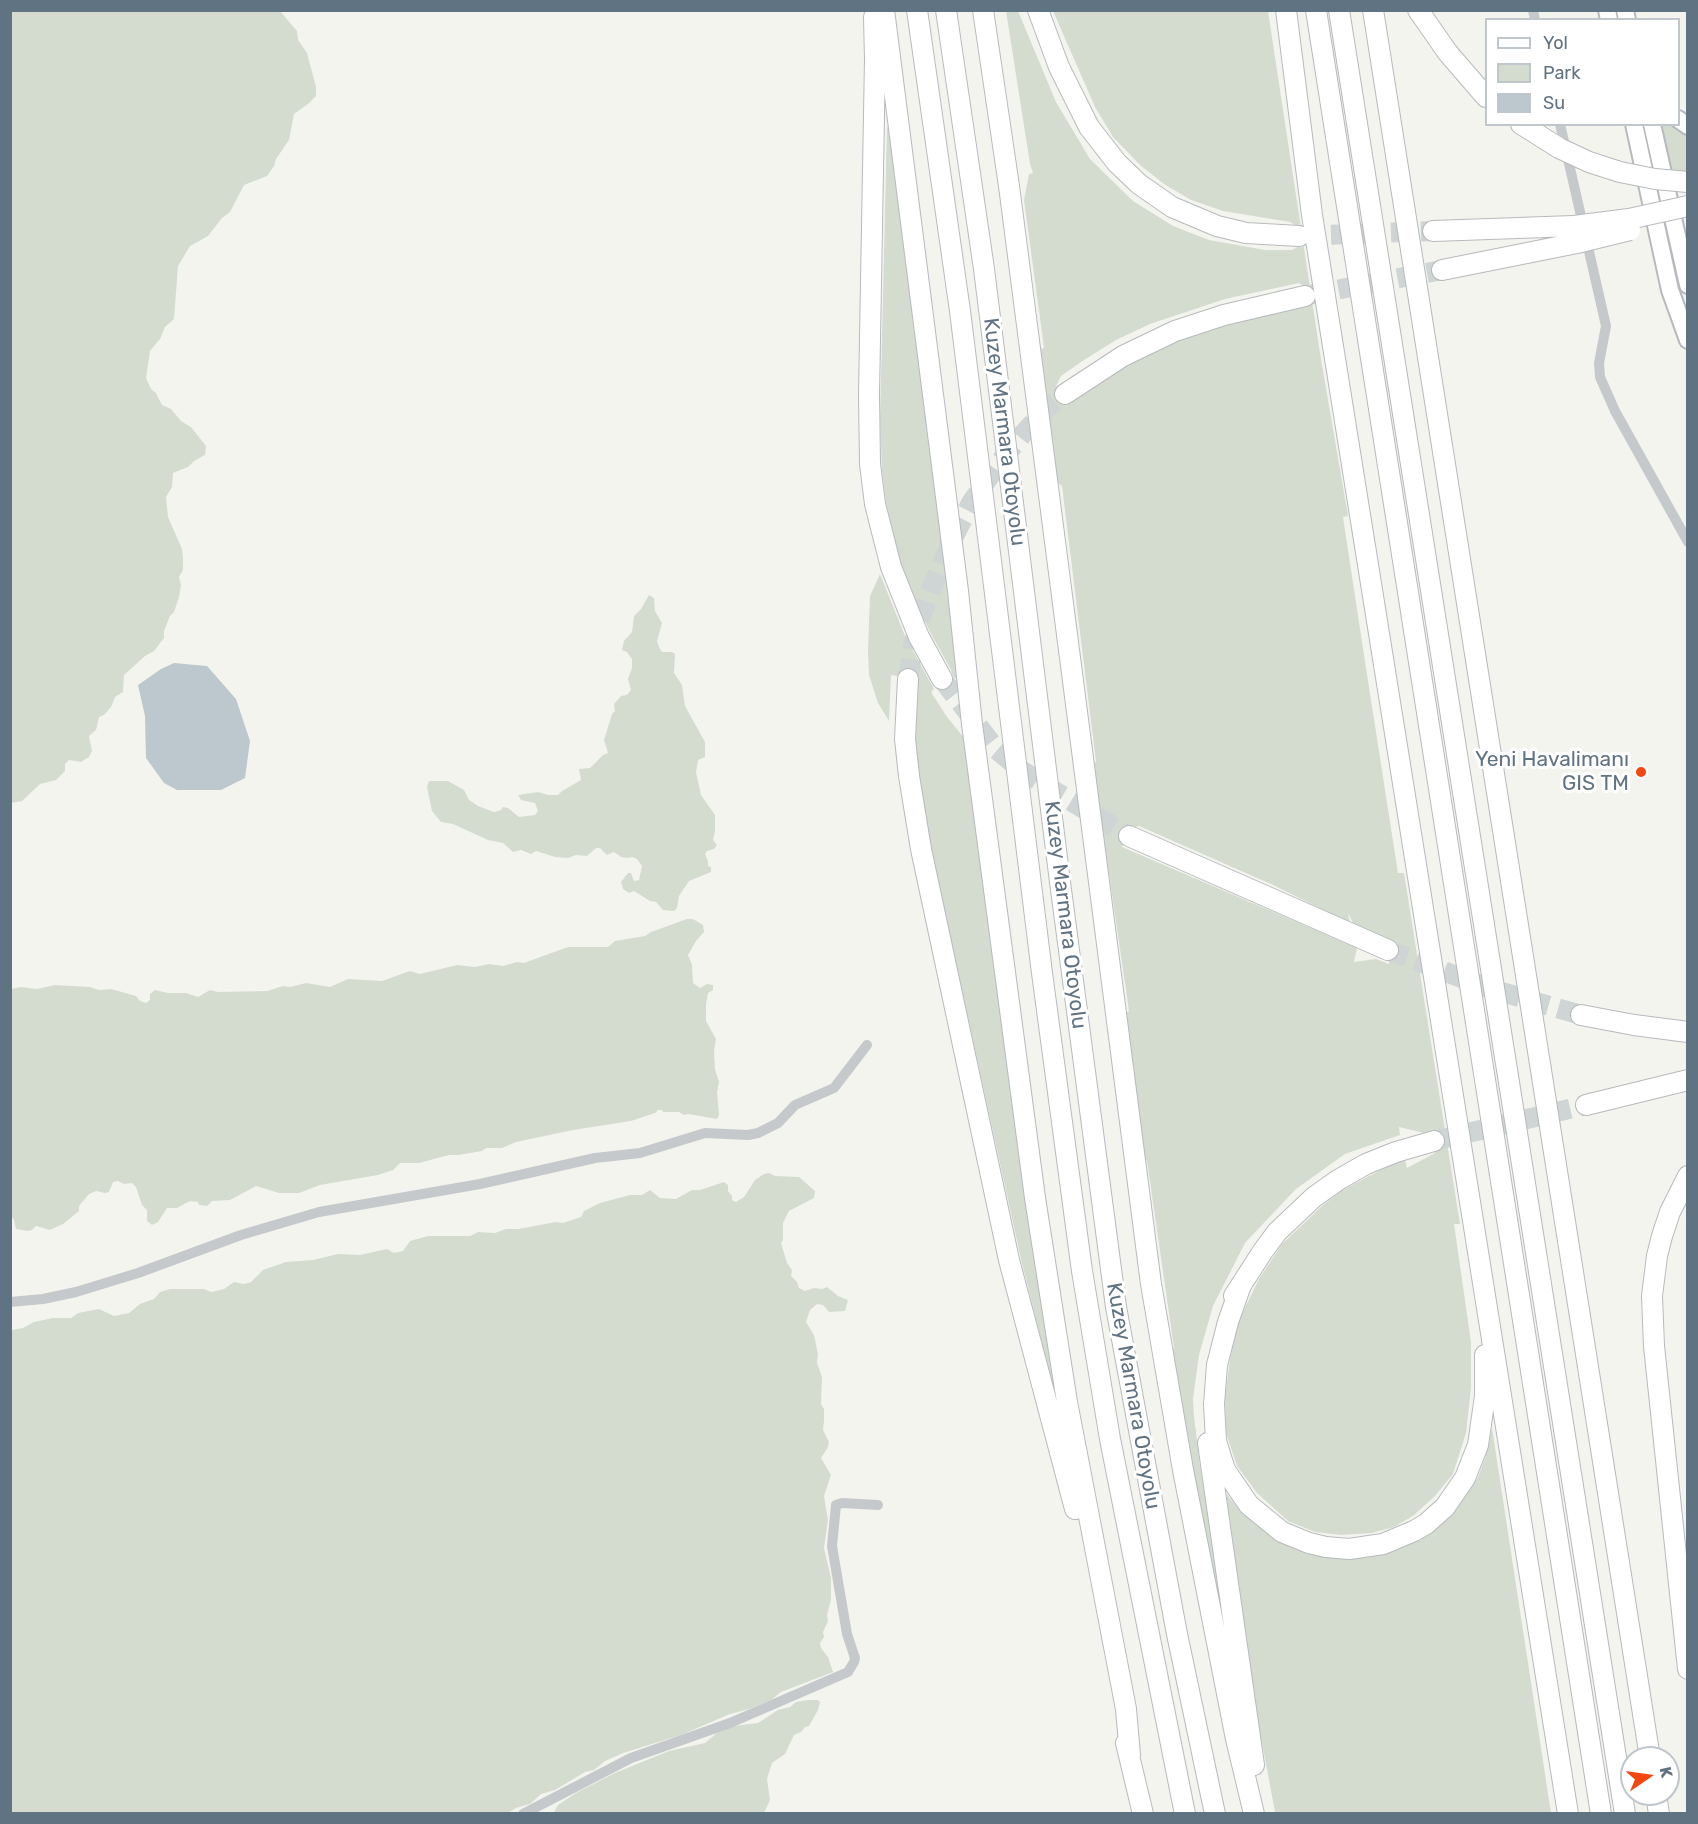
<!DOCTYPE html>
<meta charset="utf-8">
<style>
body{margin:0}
#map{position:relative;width:1698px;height:1824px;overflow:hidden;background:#f4f4ef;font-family:Rubik,sans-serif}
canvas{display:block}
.frame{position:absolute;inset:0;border:12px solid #607383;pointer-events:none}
.legend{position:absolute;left:1485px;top:18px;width:195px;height:108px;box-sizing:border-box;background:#fff;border:2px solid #bfc7cd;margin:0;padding:8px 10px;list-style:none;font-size:18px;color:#607383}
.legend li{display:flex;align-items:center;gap:12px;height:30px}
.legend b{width:30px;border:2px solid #bfc7cd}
.north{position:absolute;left:1620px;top:1746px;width:60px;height:60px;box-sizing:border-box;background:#fff;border:2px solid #bfc7cd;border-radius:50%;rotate:77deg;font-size:16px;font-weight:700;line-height:24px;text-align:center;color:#607383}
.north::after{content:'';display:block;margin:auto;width:21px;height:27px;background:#f24711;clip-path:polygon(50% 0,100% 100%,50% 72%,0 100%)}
</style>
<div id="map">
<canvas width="1698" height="1824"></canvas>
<div class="frame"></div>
<ul class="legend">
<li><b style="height:8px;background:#fff"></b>Yol</li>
<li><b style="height:16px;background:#d4dcd0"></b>Park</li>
<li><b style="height:16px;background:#bcc8cd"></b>Su</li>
</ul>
<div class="north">K</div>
</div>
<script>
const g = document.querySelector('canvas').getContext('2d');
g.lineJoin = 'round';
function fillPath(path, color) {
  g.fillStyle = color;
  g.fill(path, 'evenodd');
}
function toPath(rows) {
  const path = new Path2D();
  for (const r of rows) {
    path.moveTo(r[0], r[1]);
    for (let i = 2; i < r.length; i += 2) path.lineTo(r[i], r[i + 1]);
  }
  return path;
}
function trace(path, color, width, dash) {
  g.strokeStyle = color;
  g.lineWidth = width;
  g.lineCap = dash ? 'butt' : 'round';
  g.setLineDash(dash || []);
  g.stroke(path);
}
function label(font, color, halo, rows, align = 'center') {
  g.font = font + ' Rubik,sans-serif';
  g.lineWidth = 6;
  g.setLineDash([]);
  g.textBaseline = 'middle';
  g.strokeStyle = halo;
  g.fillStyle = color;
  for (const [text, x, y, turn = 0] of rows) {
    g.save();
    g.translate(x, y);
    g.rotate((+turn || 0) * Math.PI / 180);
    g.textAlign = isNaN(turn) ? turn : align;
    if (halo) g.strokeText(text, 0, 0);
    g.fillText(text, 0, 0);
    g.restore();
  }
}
fillPath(toPath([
 [10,11,280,11,297,31,298,40,307,53,316,87,316,96,308,104,294,114,289,140,276,159,274,166,267,176,244,185,230,212,222,218,208,236,190,246,178,266,174,319,165,327,160,339,150,351,146,378,151,389,156,393,162,405,171,409,181,421,191,427,206,446,205,455,194,461,188,467,173,473,172,487,166,497,168,517,182,549,183,559,183,570,179,577,181,585,179,597,174,612,170,616,164,631,164,638,154,651,145,656,124,675,123,692,115,697,111,707,104,715,99,717,96,730,89,736,92,751,89,757,81,762,69,760,65,764,65,771,56,780,40,784,22,801,11,803],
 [1006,11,1018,11,1056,102,1090,159,1133,201,1173,226,1209,240,1265,250,1292,250,1301,245,1298,227,1290,222,1223,211,1191,200,1164,184,1140,165,1113,137,1095,107,1053,11,1268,11,1320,353,1348,516,1343,517,1366,668,1398,873,1404,873,1460,1224,1454,1224,1471,1342,1471,1388,1466,1433,1453,1474,1435,1496,1413,1516,1394,1527,1372,1533,1341,1535,1315,1532,1288,1521,1257,1493,1237,1466,1226,1433,1225,1398,1230,1359,1238,1322,1259,1279,1282,1244,1323,1205,1341,1191,1388,1166,1405,1160,1407,1168,1435,1153,1432,1135,1399,1127,1400,1135,1345,1154,1296,1189,1245,1243,1213,1306,1199,1355,1193,1399,1194,1416,1200,1466,1223,1603,1217,1604,1170,1350,1174,1348,1147,1161,1144,1158,1124,1014,1129,1011,1093,763,1096,762,1062,486,1057,482,1040,349,1044,348,1024,200,1029,174,1033,173,1030,164],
 [1299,283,1306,288,1161,347,1092,385,1071,402,1056,386,1061,376,1081,362,1116,340,1150,324,1225,299],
 [1139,826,1273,885,1350,923,1348,913,1353,923,1386,944,1389,964,1376,959,1354,962,1357,948,1122,847,1130,828],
 [1678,124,1687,131,1687,173,1672,172,1661,125],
 [887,127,890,128,895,163,960,688,955,678,953,677,951,670,930,632,906,580,895,547,886,501,882,470,880,421],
 [880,574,905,636,934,689,931,692,947,717,970,745,1061,1420,1021,1259,927,830,917,763,915,730,918,679,891,675,889,721,878,703,869,675,868,650,870,596],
 [649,595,654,598,655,611,662,623,657,641,659,647,662,652,672,652,675,654,674,673,682,685,685,706,705,742,705,757,698,760,696,772,701,795,715,815,715,831,713,840,717,845,714,849,707,851,705,854,708,861,708,866,711,867,711,872,689,881,679,896,677,908,674,911,663,910,656,902,650,901,634,891,629,893,623,889,621,882,628,873,631,873,634,881,639,880,642,866,637,859,632,857,628,858,621,857,614,852,607,855,600,848,596,848,587,856,576,855,568,858,555,857,536,851,531,854,521,850,513,852,503,843,488,840,453,824,441,822,432,811,427,787,429,781,448,781,464,790,469,800,478,806,494,812,501,810,503,807,508,808,519,817,535,815,538,811,535,803,521,800,518,795,538,792,548,795,558,795,562,791,581,780,579,769,590,768,603,755,608,753,604,740,612,714,615,711,614,704,621,696,627,695,631,690,628,679,632,668,632,659,627,652,622,650,624,641,632,632,634,616,641,609],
 [687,919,693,919,703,925,704,932,696,941,688,955,692,965,693,983,700,988,707,984,713,985,713,990,708,993,706,1004,706,1021,716,1039,714,1051,715,1069,719,1082,717,1092,719,1115,717,1119,688,1114,684,1115,679,1112,663,1112,662,1110,658,1110,655,1113,631,1121,573,1130,516,1142,502,1148,486,1148,482,1151,459,1155,449,1155,419,1163,400,1163,393,1170,378,1175,320,1185,299,1193,279,1193,256,1186,230,1200,212,1201,207,1206,199,1205,198,1202,190,1201,177,1208,167,1208,158,1222,152,1225,147,1221,147,1210,142,1205,136,1187,132,1183,124,1184,118,1181,113,1182,109,1192,105,1193,96,1191,89,1194,79,1206,79,1211,63,1224,50,1230,36,1226,32,1230,28,1231,16,1229,14,1220,11,1216,11,989,21,987,37,989,55,985,90,987,99,990,111,989,136,996,140,1001,146,1003,150,1000,150,994,155,990,168,993,186,993,198,997,210,990,218,992,267,991,283,986,290,987,306,983,330,987,348,979,382,981,410,971,420,974,457,965,475,967,489,964,503,966,517,962,524,963,568,947,608,947,615,941,645,936,651,932],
 [769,1173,775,1176,799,1177,815,1191,814,1198,789,1211,783,1223,783,1240,781,1243,787,1263,792,1270,791,1276,797,1282,799,1288,805,1291,814,1288,822,1289,827,1287,838,1296,848,1300,845,1311,829,1312,823,1305,817,1304,810,1310,806,1322,814,1335,818,1354,817,1363,822,1377,821,1404,824,1409,824,1421,823,1430,829,1442,828,1447,821,1458,831,1475,824,1496,828,1520,824,1548,831,1578,831,1600,827,1615,828,1621,823,1632,824,1637,820,1643,821,1648,828,1657,833,1672,781,1692,771,1700,749,1709,730,1714,681,1735,623,1753,605,1761,594,1770,585,1772,555,1790,541,1794,530,1804,516,1808,508,1813,11,1813,12,1330,23,1328,34,1322,53,1318,71,1318,78,1313,99,1309,114,1316,129,1313,140,1304,154,1299,160,1292,170,1289,204,1289,211,1292,224,1289,234,1282,244,1284,251,1282,263,1270,286,1262,313,1260,338,1254,360,1255,387,1249,394,1253,403,1251,410,1241,428,1236,470,1236,478,1232,495,1233,506,1229,518,1229,556,1222,563,1223,581,1217,584,1211,600,1203,630,1195,642,1195,650,1190,660,1198,676,1199,692,1190,700,1190,724,1182,728,1185,728,1191,732,1196,732,1200,736,1202,744,1197,755,1180,764,1174],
 [1492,1428,1551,1813,1275,1812,1257,1716,1226,1493,1241,1512,1275,1539,1312,1555,1352,1559,1390,1551,1425,1537,1445,1521,1462,1501,1478,1477,1485,1458],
 [808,1700,818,1700,820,1702,818,1710,809,1726,805,1727,801,1732,794,1735,785,1754,772,1763,767,1779,770,1800,764,1813,553,1814,558,1805,576,1793,615,1773,669,1751,705,1743,717,1733,734,1726,758,1723,778,1710,790,1707,796,1702]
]), '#d4dcd0');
fillPath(toPath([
 [174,663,207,666,236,699,250,741,245,778,221,790,177,790,164,783,146,758,145,716,138,685,161,669]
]), '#bcc8cd');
trace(toPath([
 [1301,236,1433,231],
 [1309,295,1442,270],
 [908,679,913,646,923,610,949,546,971,503,996,467,1022,435,1046,409,1065,394],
 [942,679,996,749,1021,770,1046,786,1129,836],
 [1388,950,1488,988,1581,1015],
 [1434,1141,1586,1105]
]), '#cfd4d4', 20, [20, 10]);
const primary = toPath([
 [1607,10,1609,20],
 [1625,10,1627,20],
 [1678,119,1688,126],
 [1634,124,1670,290,1688,340],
 [1652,124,1688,285]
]);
const highway = toPath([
 [884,10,958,591,972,724,1035,1198,1067,1402,1126,1709,1130,1755],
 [917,10,960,311,1042,973,1082,1271,1110,1439,1185,1814],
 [946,10,984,269,1060,882,1116,1307,1177,1634,1215,1814],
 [983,10,1009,186,1151,1284,1183,1470,1236,1739,1254,1814],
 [1038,10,1059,67,1089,127,1117,163,1139,184,1172,207,1217,226,1246,233,1299,236],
 [1286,10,1312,215,1568,1814],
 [1316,10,1601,1814],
 [1339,10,1625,1814],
 [1373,10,1650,1758],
 [1418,10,1448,53,1486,97],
 [874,17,875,59,869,394,870,464,875,504,891,567,919,637,942,679],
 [1521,124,1559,148],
 [1433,231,1574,226],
 [1442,270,1577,243],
 [1065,394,1123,356,1175,331,1224,315,1305,296],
 [908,679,905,739,909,776,921,849,1009,1260,1075,1509],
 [1129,836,1388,950],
 [1581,1015,1634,1025,1688,1032],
 [1586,1105,1688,1080],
 [1688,1176,1670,1212,1662,1236,1657,1256,1652,1296,1654,1346,1688,1669],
 [1241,1285,1228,1322,1217,1365,1214,1404,1216,1441,1225,1470,1249,1505,1282,1532,1309,1543,1326,1547,1349,1549,1383,1544,1414,1531,1426,1524,1445,1507,1465,1478,1478,1445,1485,1396,1485,1355],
 [1234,1296,1263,1251,1277,1232,1314,1197,1338,1180,1366,1164,1396,1152,1434,1141],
 [1208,1443,1254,1765],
 [1126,1743,1143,1814],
 [1656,1794,1659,1814]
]);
trace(primary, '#b6babe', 20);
trace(highway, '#b7babd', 22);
trace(toPath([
 [1533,10,1535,20],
 [1560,124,1606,326,1599,363,1600,377,1615,411,1688,542],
 [10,1302,43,1299,76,1292,138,1273,241,1235,319,1212,480,1184,595,1158,640,1153,705,1133,748,1135,758,1133,778,1123,795,1105,834,1088,867,1045],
 [523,1814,631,1758,730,1723,848,1672,854,1662,855,1658,847,1634,832,1546,836,1505,842,1503,878,1505]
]), '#c6c9cc', 10);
trace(primary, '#fff', 16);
trace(highway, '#fff', 20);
const highwayBridge = toPath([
 [1559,148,1589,162,1620,172,1655,179,1688,182],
 [1574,226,1629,219,1688,206],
 [1577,243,1630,230]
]);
trace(highwayBridge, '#b7babd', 22, []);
trace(highwayBridge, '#fff', 20);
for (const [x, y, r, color] of [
 [1641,772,6,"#f24711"]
]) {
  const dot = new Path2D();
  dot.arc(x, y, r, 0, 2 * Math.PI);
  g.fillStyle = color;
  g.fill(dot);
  trace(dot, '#fff', 2);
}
label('21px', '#607383', '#fff', [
 ["Kuzey Marmara Otoyolu",1004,432,83],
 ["Kuzey Marmara Otoyolu",1065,915,83],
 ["Kuzey Marmara Otoyolu",1133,1396,80]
]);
label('21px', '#607383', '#fff', [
 ["Yeni Havalimanı",1629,760],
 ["GIS TM",1629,784]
], 'right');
</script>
